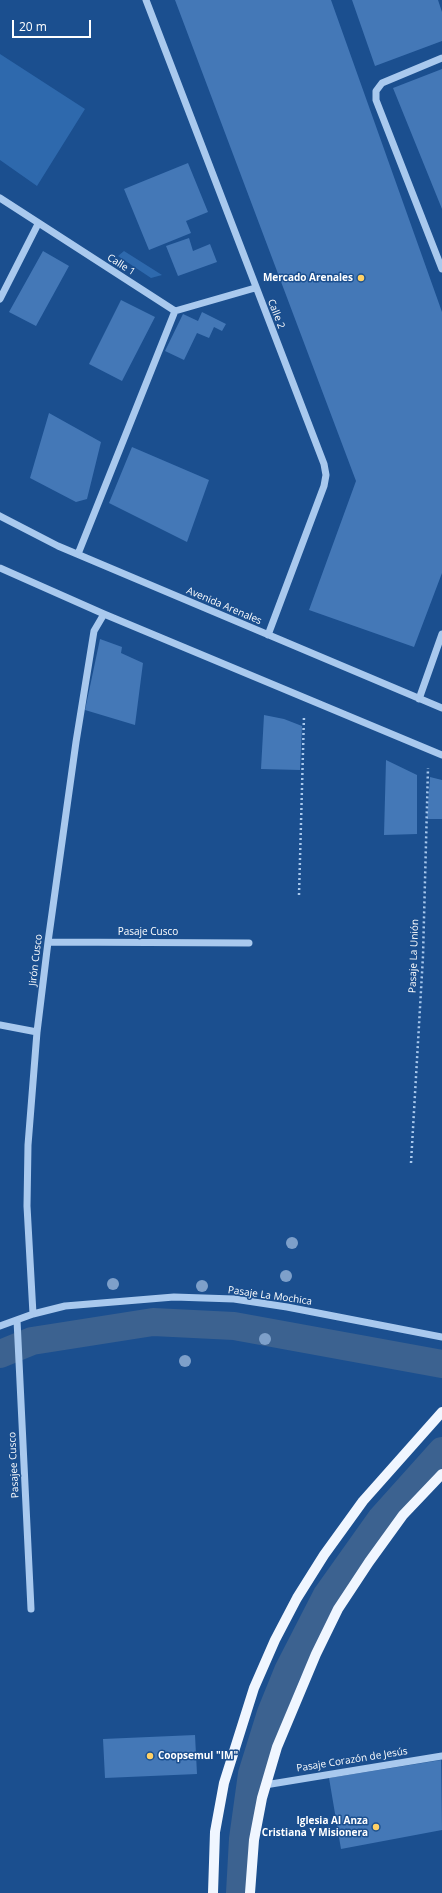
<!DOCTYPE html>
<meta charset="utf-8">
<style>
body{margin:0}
#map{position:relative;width:442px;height:1893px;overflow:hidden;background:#1b4f8f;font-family:"Open Sans",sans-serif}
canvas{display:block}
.scale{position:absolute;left:12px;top:20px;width:79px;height:18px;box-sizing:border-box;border:2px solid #fff;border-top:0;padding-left:5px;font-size:12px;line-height:14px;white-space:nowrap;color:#fff;-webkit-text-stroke:3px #1b4f8f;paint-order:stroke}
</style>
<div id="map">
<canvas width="442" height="1893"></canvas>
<div class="scale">20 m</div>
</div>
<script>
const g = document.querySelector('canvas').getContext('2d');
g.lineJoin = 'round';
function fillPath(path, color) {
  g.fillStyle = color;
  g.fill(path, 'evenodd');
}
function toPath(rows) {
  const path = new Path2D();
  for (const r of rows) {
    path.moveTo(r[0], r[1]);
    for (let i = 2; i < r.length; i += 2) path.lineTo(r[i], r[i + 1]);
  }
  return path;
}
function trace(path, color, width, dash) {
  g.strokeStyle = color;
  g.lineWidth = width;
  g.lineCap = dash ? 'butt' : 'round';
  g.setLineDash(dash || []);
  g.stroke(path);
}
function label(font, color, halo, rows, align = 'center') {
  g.font = font + ' "Open Sans",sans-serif';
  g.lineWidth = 3;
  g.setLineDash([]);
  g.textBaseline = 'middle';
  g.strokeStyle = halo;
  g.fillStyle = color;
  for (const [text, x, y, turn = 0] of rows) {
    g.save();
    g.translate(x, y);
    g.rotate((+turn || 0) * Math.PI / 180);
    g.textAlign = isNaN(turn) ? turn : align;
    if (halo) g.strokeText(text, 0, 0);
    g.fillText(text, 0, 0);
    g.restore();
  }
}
fillPath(toPath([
 [0,54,85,109,37,186,0,160],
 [124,251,162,275,151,278,118,256]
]), '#2e69ad');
trace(toPath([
 [0,1354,32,1341,153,1322,234,1326,442,1364],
 [240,1893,243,1839,252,1774,271,1713,288,1671,327,1595,381,1519,442,1451]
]), '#3c6290', 28);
fillPath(toPath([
 [175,0,331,0,442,312,442,573,414,647,309,610,356,481],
 [352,0,438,0,442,12,442,41,375,66],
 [442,69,442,209,393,88],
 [188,163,208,212,186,221,191,233,149,250,124,189],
 [189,238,193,251,210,244,217,262,178,276,166,246],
 [43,251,69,266,36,326,9,312],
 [121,300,155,317,122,381,89,364],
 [202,312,226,324,222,331,214,327,209,338,197,333,184,360,165,351,183,314,198,321],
 [49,413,101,442,87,499,76,502,30,478],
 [132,447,209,480,187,542,109,503],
 [100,639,122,647,121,653,143,663,135,725,85,710],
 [264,715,284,719,302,726,300,770,261,769],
 [386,760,417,775,417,834,384,835],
 [430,777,442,780,442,819,427,819],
 [195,1735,197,1774,105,1778,103,1739],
 [441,1760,442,1830,341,1849,329,1778]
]), '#4478b7');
trace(toPath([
 [299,895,304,716],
 [411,1163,423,956,428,768]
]), '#a9c9ee', 2.5, [2, 3]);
trace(toPath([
 [146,0,324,464,326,475,324,486,268,635],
 [442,58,382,83,376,91,376,100,442,269],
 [0,198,175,311,255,288],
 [0,299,38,224],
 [0,516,58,546,442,708],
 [78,554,175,311],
 [0,568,104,614,442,755],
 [419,699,442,634],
 [48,942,249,943],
 [0,1025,37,1032],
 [33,1314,27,1206,28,1145,37,1032,48,942,76,742,94,631,104,614],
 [17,1320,31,1609],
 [0,1326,33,1314,65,1306,174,1297,234,1299,287,1307,442,1337],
 [265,1785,442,1756]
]), '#a9c9ee', 7);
trace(toPath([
 [213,1893,215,1832,224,1783,254,1688,275,1640,297,1598,324,1555,363,1501,442,1412],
 [250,1893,254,1840,262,1798,277,1747,316,1654,338,1609,369,1562,403,1515,442,1474]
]), '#f0f6ff', 10);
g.fillStyle = '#7ea0ca';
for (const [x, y] of [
 [292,1243],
 [286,1276],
 [113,1284],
 [202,1286],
 [265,1339],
 [185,1361]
]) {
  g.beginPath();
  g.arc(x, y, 6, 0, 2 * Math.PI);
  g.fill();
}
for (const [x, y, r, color] of [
 [361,278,4,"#ffd166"],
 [150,1756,4,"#ffd166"],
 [376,1827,4,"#ffd166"]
]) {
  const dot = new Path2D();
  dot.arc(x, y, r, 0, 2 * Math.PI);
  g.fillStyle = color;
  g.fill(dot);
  trace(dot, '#1b4f8f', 1.5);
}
label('10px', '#fff', '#1b4f8f', [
 ["Calle 1",121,265,32],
 ["Calle 2",276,314,69],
 ["Avenida Arenales",224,606,23],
 ["Pasaje Cusco",148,932],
 ["Pasaje La Unión",414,956,-88],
 ["Jirón Cusco",36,960,-83],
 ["Pasaje La Mochica",270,1296,8],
 ["Pasajee Cusco",14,1465,-93],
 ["Pasaje Corazón de Jesús",352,1760,-9]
]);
label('bold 10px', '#fff', '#1b4f8f', [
 ["Mercado Arenales",353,278],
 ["Coopsemul \"IM\"",158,1756,"left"],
 ["Iglesia Al Anza",368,1821],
 ["Cristiana Y Misionera",368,1833]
], 'right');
</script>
